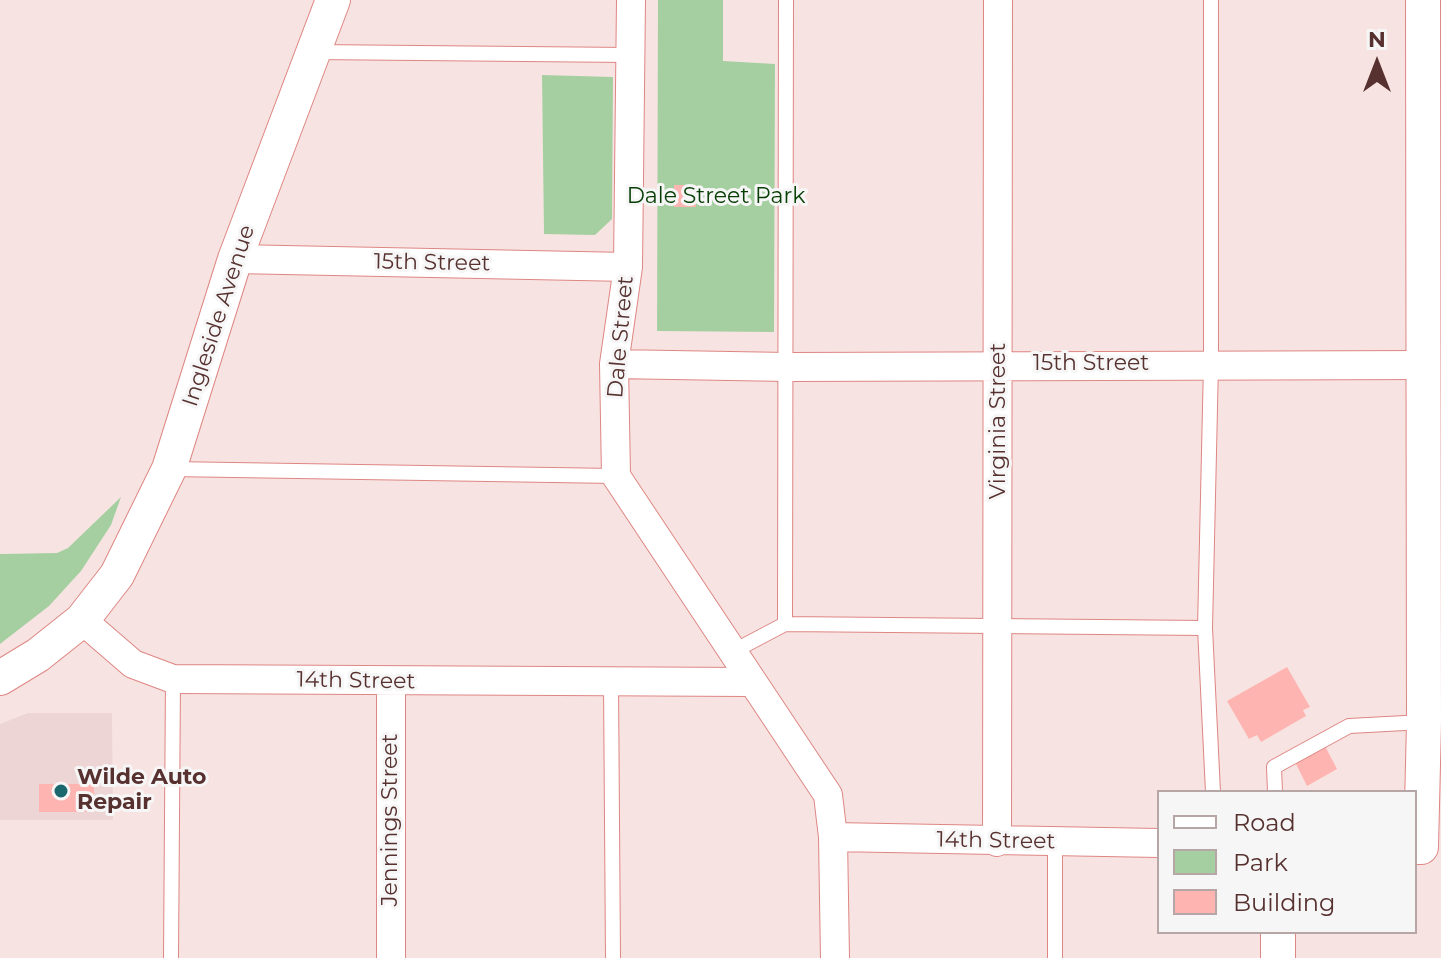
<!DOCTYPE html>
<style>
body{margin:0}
#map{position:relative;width:1441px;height:958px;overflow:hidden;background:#f7e4e2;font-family:Montserrat,sans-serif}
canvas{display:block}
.legend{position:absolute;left:1157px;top:790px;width:260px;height:144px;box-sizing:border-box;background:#f6f6f6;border:2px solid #b6a7a6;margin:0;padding:10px 14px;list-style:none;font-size:24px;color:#56312f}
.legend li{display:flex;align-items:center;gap:16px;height:40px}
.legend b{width:40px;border:2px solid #b6a7a6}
.north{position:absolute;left:1337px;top:24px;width:80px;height:80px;-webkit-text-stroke:6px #f6f6f6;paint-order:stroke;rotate:0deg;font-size:22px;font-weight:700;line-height:32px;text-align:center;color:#56312f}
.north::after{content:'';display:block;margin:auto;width:28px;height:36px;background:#56312f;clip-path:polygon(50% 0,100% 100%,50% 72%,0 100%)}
</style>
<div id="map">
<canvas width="1441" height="958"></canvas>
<ul class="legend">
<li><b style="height:10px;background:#fff"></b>Road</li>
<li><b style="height:22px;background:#a6cfa1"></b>Park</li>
<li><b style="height:22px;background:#feb4b0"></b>Building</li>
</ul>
<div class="north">N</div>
</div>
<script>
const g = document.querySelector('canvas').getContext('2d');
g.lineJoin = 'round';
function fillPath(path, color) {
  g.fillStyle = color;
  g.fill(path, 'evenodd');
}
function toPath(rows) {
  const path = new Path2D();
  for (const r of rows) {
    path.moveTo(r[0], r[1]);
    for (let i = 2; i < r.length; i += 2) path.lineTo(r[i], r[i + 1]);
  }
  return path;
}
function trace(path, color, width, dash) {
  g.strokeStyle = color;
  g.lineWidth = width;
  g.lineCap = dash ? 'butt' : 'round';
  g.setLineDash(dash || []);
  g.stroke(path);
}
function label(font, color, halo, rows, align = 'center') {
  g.font = font + ' Montserrat,sans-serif';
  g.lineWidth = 6;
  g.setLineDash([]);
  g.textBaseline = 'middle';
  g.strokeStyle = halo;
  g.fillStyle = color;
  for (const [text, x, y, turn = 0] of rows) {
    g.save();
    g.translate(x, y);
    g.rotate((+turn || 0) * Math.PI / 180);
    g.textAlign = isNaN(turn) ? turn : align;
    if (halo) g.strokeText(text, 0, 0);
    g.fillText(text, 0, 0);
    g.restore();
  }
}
fillPath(toPath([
 [28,713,112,713,113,820,0,820,0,724]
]), '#ecd5d4');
fillPath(toPath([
 [658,0,723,0,723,61,775,64,774,332,657,331],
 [542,75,613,77,612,219,595,235,544,234],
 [121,497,111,525,81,571,49,606,0,644,0,554,57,553,68,548]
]), '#a6cfa1');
fillPath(toPath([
 [674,185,696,185,696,207,674,207],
 [1287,667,1310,707,1303,710,1306,716,1261,742,1257,735,1249,739,1227,701],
 [1325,746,1337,769,1307,786,1295,762],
 [39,784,94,784,94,812,39,812]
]), '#feb4b0');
const service = toPath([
 [1211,0,1211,364,1205,628,1213,792],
 [313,52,629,55],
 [169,469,616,476],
 [785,624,786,0],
 [732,652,785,624,1205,628],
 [611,682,613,958],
 [1275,792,1274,767,1349,726,1424,722],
 [1055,842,1055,958],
 [171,958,173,679]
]);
const minor = toPath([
 [631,0,628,267,614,364,616,476,828,795,833,837,835,958],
 [235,259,628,267],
 [614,364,788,367,1425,365],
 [82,620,133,664,173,679,750,682],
 [391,682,391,958],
 [833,837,1159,843],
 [997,842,998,0]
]);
const tertiary = toPath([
 [0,678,38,655,82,620,117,575,169,469,235,259,333,0],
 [1415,847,1421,847,1424,722,1423,0],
 [1278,932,1278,958]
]);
trace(service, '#de8683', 16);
trace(minor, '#de8683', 30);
trace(tertiary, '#de8683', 36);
trace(service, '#fff', 14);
trace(minor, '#fff', 28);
trace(tertiary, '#fff', 34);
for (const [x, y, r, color] of [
 [61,791,8,"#1a676d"]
]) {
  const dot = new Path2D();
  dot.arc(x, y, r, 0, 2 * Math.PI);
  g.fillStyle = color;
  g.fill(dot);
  trace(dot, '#f6f6f6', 3);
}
label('22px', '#063e03', '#f6f6f6', [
 ["Dale Street Park",716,197]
]);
label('22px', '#56312f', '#f6f6f6', [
 ["15th Street",432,263,1],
 ["Ingleside Avenue",219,316,-72],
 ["Dale Street",621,337,-85],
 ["15th Street",1091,364],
 ["Virginia Street",999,421,-90],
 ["14th Street",356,681,1],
 ["Jennings Street",391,820,-90],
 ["14th Street",996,841,1]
]);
label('bold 22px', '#56312f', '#f6f6f6', [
 ["Wilde Auto",77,778],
 ["Repair",77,803]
], 'left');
</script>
